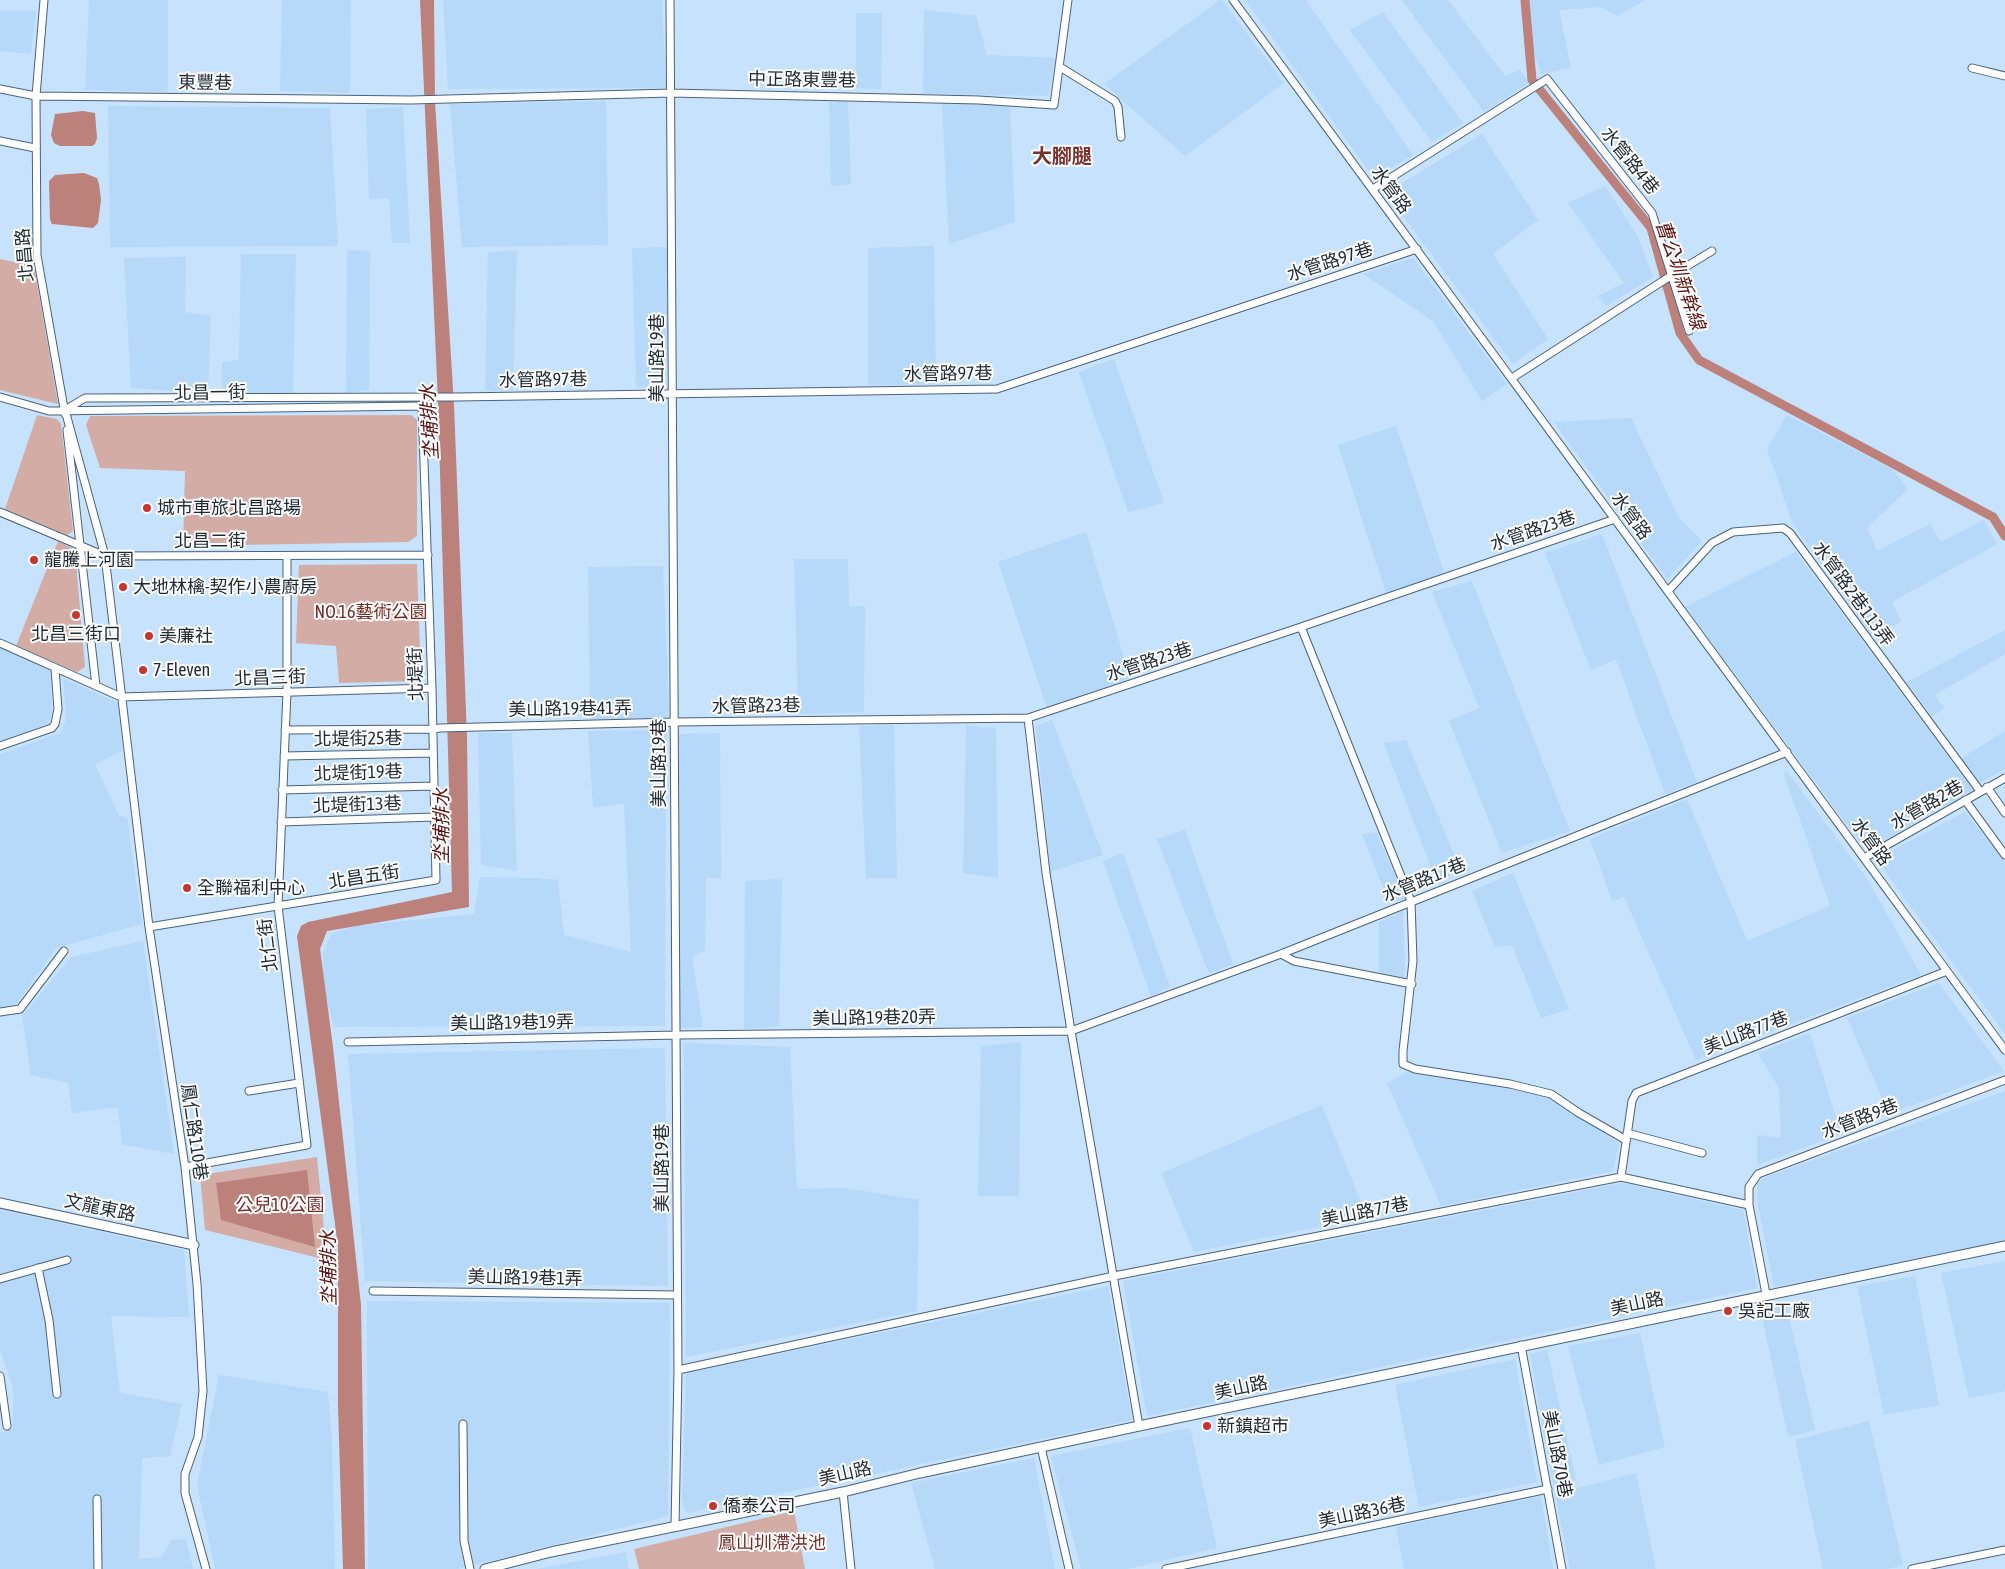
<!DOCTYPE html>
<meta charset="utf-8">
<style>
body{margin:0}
canvas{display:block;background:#c6e2fd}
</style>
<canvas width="2005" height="1569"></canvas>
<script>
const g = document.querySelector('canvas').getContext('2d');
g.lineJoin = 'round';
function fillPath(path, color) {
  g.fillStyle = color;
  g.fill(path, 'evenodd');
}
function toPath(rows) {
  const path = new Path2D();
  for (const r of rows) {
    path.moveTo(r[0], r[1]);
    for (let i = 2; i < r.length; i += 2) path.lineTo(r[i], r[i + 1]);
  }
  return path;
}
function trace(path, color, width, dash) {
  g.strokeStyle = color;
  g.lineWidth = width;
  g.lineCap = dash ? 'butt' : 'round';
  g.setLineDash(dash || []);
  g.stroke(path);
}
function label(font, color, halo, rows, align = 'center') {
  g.font = font + ' "Asap Condensed","Noto Sans TC",sans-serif';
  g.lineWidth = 4;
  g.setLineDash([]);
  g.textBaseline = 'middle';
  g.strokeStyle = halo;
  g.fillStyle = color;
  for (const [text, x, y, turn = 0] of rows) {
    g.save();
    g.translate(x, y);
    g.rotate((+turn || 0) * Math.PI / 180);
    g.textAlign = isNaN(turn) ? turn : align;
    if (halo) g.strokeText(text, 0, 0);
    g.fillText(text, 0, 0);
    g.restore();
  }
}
fillPath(toPath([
 [89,0,168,0,168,92,85,90],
 [282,0,351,0,350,93,280,91],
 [443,0,662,0,666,88,448,89],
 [1220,0,1222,0,1284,83,1185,156,1104,84],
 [1245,0,1306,0,1413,155,1374,178],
 [1402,0,1448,0,1505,76,1520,70,1529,83,1484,112],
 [1530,0,1646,0,1617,16,1600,7,1559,10,1571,68,1541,74,1534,53],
 [924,10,976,16,987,55,1056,58,1049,96,923,94],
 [0,11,36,11,31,54,0,51],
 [1383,12,1463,123,1432,142,1350,30],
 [856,13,882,13,881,89,856,88],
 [606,101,608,245,462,247,450,104],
 [829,102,848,102,851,184,831,186],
 [942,103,1010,106,1015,222,949,244],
 [108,106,330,108,338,246,110,247],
 [403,107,410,243,392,243,389,198,369,199,366,109],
 [1482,134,1538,220,1493,254,1548,339,1513,364,1386,193],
 [1605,186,1637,235,1653,277,1606,306,1598,296,1624,283,1568,203],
 [934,246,936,384,868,385,868,248],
 [669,247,665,387,636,387,632,248],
 [347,250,370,251,369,390,346,393],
 [517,251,513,390,485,391,488,252],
 [241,254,296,254,293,393,222,394,222,362,239,360],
 [186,257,185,312,211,316,208,393,131,388,124,258],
 [1413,258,1507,384,1482,401,1433,321,1363,274],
 [1114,359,1164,503,1128,512,1079,372],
 [1787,415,1892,469,1908,489,1867,528,1877,551,1930,524,1941,542,1984,520,1997,544,1892,602,1901,622,1872,635,1792,522,1767,449],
 [1631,418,1679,518,1702,541,1667,579,1554,422],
 [1396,426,1445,575,1386,594,1338,445],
 [1086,532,1130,678,1047,708,998,562],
 [1602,534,1697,782,1665,794,1616,659,1591,670,1545,553],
 [1796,552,1973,790,1866,850,1685,607],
 [794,559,848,559,849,606,865,606,864,712,798,714],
 [663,566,669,717,590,720,588,567],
 [1472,581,1570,831,1502,853,1449,721,1479,708,1432,592],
 [2005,630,2005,654,1935,695,1944,708,1932,717,1907,682],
 [0,647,50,671,52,705,51,717,47,725,0,741],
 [63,678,118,703,122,751,95,764,119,816,127,817,142,924,56,948,16,1005,0,1008,0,754,61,733,66,719],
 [1052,720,1103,855,1050,872,1036,726],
 [894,725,897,878,866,878,859,726],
 [966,726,996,728,998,878,963,873],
 [666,730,665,1026,334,1027,323,985,323,953,331,934,356,926,474,914,480,877,536,878,558,880,564,935,631,952,624,803,593,808,588,731],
 [2005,731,2005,769,1979,783,1960,759],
 [478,733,512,733,517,871,481,865],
 [720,733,721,878,706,878,705,950,692,957,703,1027,680,1028,679,734],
 [1406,740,1461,871,1436,881,1384,743],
 [1786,770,1868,880,1921,975,1696,1060,1624,897,1612,901,1590,839,1687,799,1747,941,1830,906,1784,774],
 [1965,812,2005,862,2005,1034,1876,859],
 [1185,830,1233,964,1209,974,1157,839],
 [1376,832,1405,899,1389,903,1362,834],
 [1123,853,1170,987,1151,996,1103,861],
 [1513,873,1569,1009,1541,1018,1512,945,1495,947,1472,891],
 [782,879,779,1026,744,1029,745,881],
 [1403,911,1405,959,1404,979,1379,973,1379,922],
 [143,941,174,1154,122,1144,118,1107,72,1113,68,1083,31,1075,22,1016,71,957],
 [1939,983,2004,1071,1889,1114,1847,1018],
 [1810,1033,1841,1134,1757,1165,1757,1135,1781,1138,1779,1088,1758,1053],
 [1021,1042,1019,1196,978,1196,981,1046],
 [684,1043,790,1047,797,1189,844,1188,919,1200,917,1311,686,1357],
 [665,1048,668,1286,365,1281,348,1054],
 [1407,1072,1536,1093,1550,1098,1619,1143,1613,1171,1441,1206,1387,1083],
 [2005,1091,2005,1241,1774,1287,1758,1205,1757,1183,1764,1178],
 [1322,1105,1367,1217,1194,1252,1161,1173],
 [1622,1183,1743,1210,1757,1288,1147,1416,1123,1281],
 [0,1210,184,1250,189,1317,111,1316,120,1393,182,1404,170,1456,142,1458,139,1559,162,1557,171,1540,186,1539,193,1569,0,1569,0,1433,13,1429,13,1388,0,1349],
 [2005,1261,2005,1391,1969,1398,1941,1273],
 [1915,1276,1939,1405,1884,1415,1857,1286],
 [1108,1286,1132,1420,687,1513,682,1502,686,1373],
 [367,1301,670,1303,668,1516,458,1569,368,1569],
 [1786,1303,1815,1430,1788,1437,1760,1308],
 [1640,1333,1665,1447,1599,1465,1568,1346],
 [1547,1350,1576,1480,1553,1484,1530,1354],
 [1515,1359,1537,1482,1419,1507,1395,1385],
 [219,1375,328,1392,332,1441,335,1569,215,1569,197,1485],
 [1869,1421,1903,1565,1887,1569,1823,1569,1795,1440],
 [1190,1428,1217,1548,1127,1569,1081,1569,1051,1456],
 [1034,1458,1055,1569,935,1569,911,1483],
 [1636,1473,1656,1569,1570,1569,1555,1494],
 [1541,1496,1553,1569,1404,1569,1396,1527],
 [626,1552,629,1569,536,1569]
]), '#b6d8f9');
fillPath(toPath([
 [0,259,34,266,58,404,0,390],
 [37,415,57,419,61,424,73,531,67,535,5,509],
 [411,415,417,420,417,536,408,542,183,546,185,471,100,468,86,425,90,416],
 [58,541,70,547,75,551,85,667,77,672,16,646],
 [417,564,421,681,339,683,336,646,296,643,299,565],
 [317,1157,327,1260,205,1230,200,1175],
 [794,1511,805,1569,639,1569,634,1549]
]), '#d4aca6');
fillPath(toPath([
 [420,0,434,0,435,102,454,405,467,737,469,907,327,931,320,949,333,1047,361,1305,365,1569,343,1569,338,1407,338,1247,297,936,301,926,308,922,452,892,438,402],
 [83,111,95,113,97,138,95,144,92,146,60,146,54,143,51,135,55,114],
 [84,173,97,178,99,184,101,200,98,223,93,228,52,224,50,220,49,181,55,175],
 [307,1170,315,1247,221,1220,216,1183]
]), '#bc817a');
trace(toPath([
 [1525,0,1532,80,1651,228,1680,333,1699,360,1993,517,2005,536]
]), '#bc817a', 9);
const minor = toPath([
 [44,0,36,96,37,255,65,414],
 [670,0,678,1370,675,1526],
 [1233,0,2005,1050],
 [1060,67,1115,101,1118,107,1121,137],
 [1972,68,2005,76],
 [0,89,36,96,411,100,671,93,979,100,1054,105,1068,0],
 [0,141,35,148],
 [1373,189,1547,79,1652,213,1689,331],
 [1512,378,1669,277,1712,251],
 [0,397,49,411,422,406,432,688,436,880,149,927],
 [65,410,85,398,457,397,997,389,1417,249],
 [65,410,105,556,149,927,185,1167,197,1284,203,1391,198,1437,185,1474,185,1493,206,1569],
 [67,430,96,686],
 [0,512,105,556,428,555],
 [1668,591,1712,543,1733,532,1783,528,1790,533,1980,791],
 [1301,627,1411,901,1413,961,1403,1051,1403,1064,1415,1069,1510,1084,1551,1094,1579,1113,1626,1140],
 [0,643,121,697,432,688],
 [1028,718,1046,873,1071,1031,1139,1426],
 [285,730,433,729,440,728,674,722,1028,718,1301,627,1615,519],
 [0,746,52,728,55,724,58,709,55,669],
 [284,756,433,753],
 [1987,787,2005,813],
 [282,790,434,786],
 [1965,800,2005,855],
 [281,822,434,817],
 [1864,858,2005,778],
 [1281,954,1294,961,1412,984],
 [0,1012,20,1009,64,951],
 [348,1042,677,1035,1071,1031,1281,954,1787,752],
 [249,1091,299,1083],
 [1627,1133,1702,1153],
 [185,1167,307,1145,278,906,287,692,287,556],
 [1621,1177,1749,1205,1766,1294],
 [1749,1205,1749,1187,1758,1174,2005,1080],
 [38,1268,49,1320,57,1394],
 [0,1279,67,1260],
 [373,1291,677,1295],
 [1521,1345,1562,1569],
 [678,1370,1114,1276,1621,1177,1632,1101,1636,1093,1947,971],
 [0,1376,7,1426],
 [463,1424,464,1541,470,1569],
 [1041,1447,1069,1569],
 [843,1492,851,1569],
 [97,1499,98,1569],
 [1166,1569,1548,1489],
 [1912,1569,2005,1550]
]);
const tertiary = toPath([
 [0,1203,194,1245],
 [485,1569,551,1552,843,1492,920,1473,1139,1426,2005,1246]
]);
trace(minor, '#4a627a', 9);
trace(tertiary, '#4a627a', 11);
trace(minor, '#fff', 7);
trace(tertiary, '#fff', 9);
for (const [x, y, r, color] of [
 [147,508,5,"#c4362f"],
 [34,560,5,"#c4362f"],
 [123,587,5,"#c4362f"],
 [76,615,5,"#c4362f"],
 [149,636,5,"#c4362f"],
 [143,670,5,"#c4362f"],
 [187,888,5,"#c4362f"],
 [1728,1311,5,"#c4362f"],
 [1207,1426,5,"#c4362f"],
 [713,1506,5,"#c4362f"]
]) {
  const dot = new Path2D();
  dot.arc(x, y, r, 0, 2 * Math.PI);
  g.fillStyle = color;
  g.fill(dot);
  trace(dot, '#fff', 2);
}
label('18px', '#1e2933', '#fff', [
 ["中正路東豐巷",802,80,1],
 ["東豐巷",205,83,1],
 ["水管路4巷",1630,161,51],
 ["水管路",1391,190,54],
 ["北昌路",25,255,-95],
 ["水管路97巷",1330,262,-18],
 ["美山路19巷",657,358,-90],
 ["水管路97巷",948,374,-1],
 ["水管路97巷",543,380,-1],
 ["北昌一街",210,393,-1],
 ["水管路",1631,516,54],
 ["水管路23巷",1533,531,-19],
 ["北昌二街",210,541],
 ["水管路2巷113弄",1853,594,54],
 ["水管路23巷",1149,662,-18],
 ["北堤街",416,674,-92],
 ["北昌三街",270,678,-2],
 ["水管路23巷",756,706,-1],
 ["美山路19巷41弄",570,709,-1],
 ["北堤街25巷",358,739,-1],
 ["美山路19巷",659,763,-90],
 ["北堤街19巷",358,773,-2],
 ["北堤街13巷",357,805,-2],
 ["水管路2巷",1927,805,-30],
 ["水管路",1871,842,54],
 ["北昌五街",364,877,-9],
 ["水管路17巷",1424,880,-22],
 ["北仁街",268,945,-97],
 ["美山路19巷20弄",874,1018,-1],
 ["美山路19巷19弄",512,1023,-1],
 ["美山路77巷",1746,1033,-21],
 ["水管路9巷",1860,1119,-21],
 ["鳳仁路110巷",194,1132,82],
 ["美山路19巷",662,1168,-90],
 ["文龍東路",100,1208,12],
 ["美山路77巷",1365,1212,-11],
 ["美山路19巷1弄",525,1278,1],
 ["美山路",1637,1304,-12],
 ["美山路",1241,1388,-12],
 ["美山路70巷",1557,1454,79],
 ["美山路",845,1474,-13],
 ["美山路36巷",1362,1513,-12]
]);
label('18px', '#1e2933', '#fff', [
 ["城市車旅北昌路場",157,508],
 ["龍騰上河園",44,560],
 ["大地林檎-契作小農廚房",133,587],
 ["北昌三街口",76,634,"center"],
 ["美廉社",159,636],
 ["7-Eleven",153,670],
 ["全聯福利中心",197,888],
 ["吳記工廠",1738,1311],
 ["新鎮超市",1217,1426],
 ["僑泰公司",723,1506]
], 'left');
label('18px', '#762d27', '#fff', [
 ["NO.16藝術公園",371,612],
 ["公兒10公園",280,1205],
 ["鳳山圳滯洪池",772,1543]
]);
label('italic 19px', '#5b1310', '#fff', [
 ["曹公圳新幹線",1680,275,71],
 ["坔埔排水",430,422,-93],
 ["坔埔排水",442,826,-90],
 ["坔埔排水",329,1268,-91]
]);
label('bold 20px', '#77312a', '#fff', [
 ["大腳腿",1062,157]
]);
</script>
